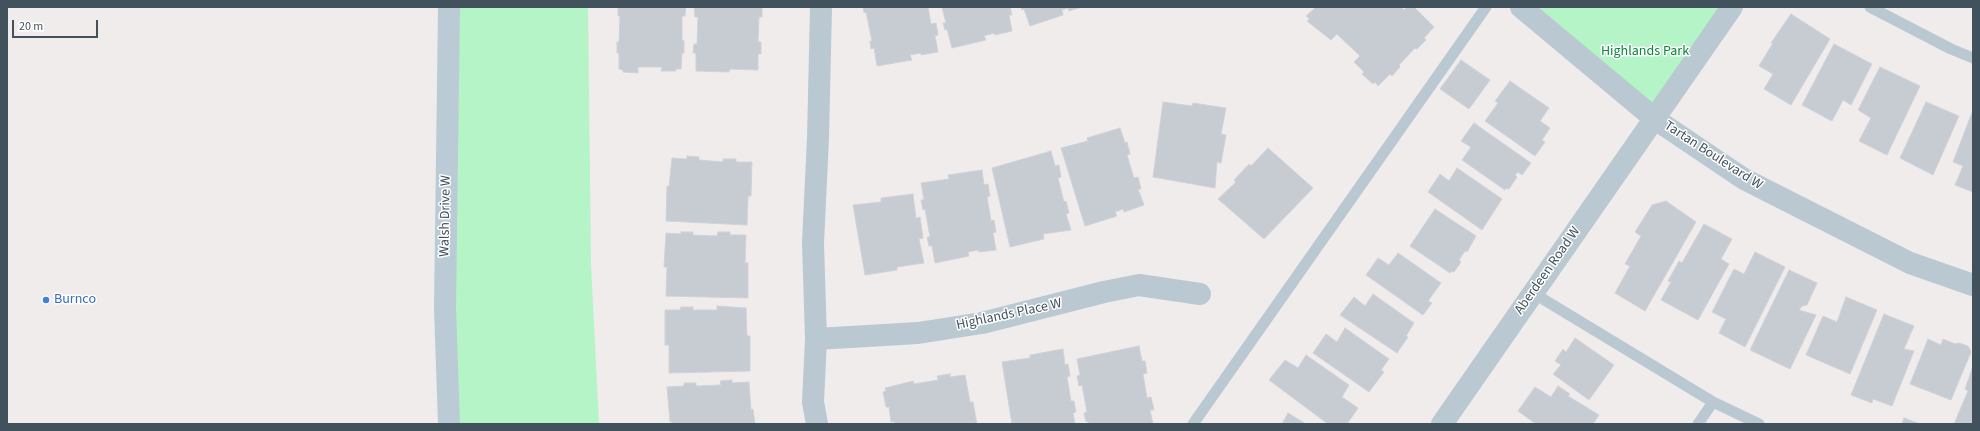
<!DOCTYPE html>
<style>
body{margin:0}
#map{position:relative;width:1980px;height:431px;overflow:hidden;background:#f0ecec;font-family:"Source Sans 3",sans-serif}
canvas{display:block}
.frame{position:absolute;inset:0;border:8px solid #42525c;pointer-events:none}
.scale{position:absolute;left:12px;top:20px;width:86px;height:18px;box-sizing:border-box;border:2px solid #42525c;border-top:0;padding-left:5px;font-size:12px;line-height:14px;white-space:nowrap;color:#42525c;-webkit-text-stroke:3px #fff;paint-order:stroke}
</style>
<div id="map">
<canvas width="1980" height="431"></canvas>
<div class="frame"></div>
<div class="scale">20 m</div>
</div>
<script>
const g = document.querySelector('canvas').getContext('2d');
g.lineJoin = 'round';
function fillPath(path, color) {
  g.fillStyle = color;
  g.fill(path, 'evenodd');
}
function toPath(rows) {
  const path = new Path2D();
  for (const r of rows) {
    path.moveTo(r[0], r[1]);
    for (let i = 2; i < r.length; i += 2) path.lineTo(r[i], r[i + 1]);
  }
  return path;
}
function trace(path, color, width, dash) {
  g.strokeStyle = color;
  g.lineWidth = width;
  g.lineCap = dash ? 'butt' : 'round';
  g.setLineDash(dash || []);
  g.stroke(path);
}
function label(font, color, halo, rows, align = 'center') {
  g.font = font + ' "Source Sans 3",sans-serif';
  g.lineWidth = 3;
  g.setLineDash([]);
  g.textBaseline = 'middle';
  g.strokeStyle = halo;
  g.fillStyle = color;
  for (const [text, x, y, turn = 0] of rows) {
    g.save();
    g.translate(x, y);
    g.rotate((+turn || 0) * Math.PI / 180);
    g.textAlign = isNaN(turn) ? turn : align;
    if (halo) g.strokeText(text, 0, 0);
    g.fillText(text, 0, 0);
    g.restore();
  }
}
fillPath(toPath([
 [449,7,588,7,591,263,599,424,449,424],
 [1521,7,1732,7,1655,119]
]), '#b4f4c6');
const building = toPath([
 [618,7,686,7,685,16,682,16,682,40,684,41,684,53,682,53,681,69,676,69,676,71,661,71,662,67,638,67,638,73,623,72,623,70,619,69,619,53,617,53,617,42,619,42,620,16,618,16,618,7],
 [694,7,762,7,762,17,759,17,758,42,761,42,761,54,758,54,758,70,730,69,729,72,696,71,696,53,693,53,694,44,697,44,698,17,695,17,694,7],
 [863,7,928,7,931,24,936,23,938,35,935,36,938,52,921,55,921,53,910,55,912,60,877,66,874,48,871,49,870,41,872,41,866,12,864,13,863,7],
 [942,7,1010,7,1012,15,1009,15,1012,31,995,35,994,33,984,36,986,40,952,48,947,29,945,30,943,23,946,23,942,7],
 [1021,7,1082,7,1069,11,1068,8,1062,10,1063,15,1030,26,1024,9,1022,10,1021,7],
 [1316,7,1401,7,1404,10,1407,7,1414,7,1434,27,1424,38,1426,40,1417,49,1415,48,1399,65,1400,67,1392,76,1390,74,1378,86,1375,82,1373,84,1362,74,1364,72,1354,62,1360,56,1337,34,1331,40,1307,21,1310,19,1306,16,1316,7],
 [1791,14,1830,39,1791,105,1764,89,1773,74,1759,66,1773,43,1771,43,1791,14],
 [1834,44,1872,64,1851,105,1843,100,1832,121,1802,105,1834,44],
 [1461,60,1490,80,1469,109,1440,89,1461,60],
 [1880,67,1920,86,1887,155,1859,141,1871,118,1858,110,1880,67],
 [1510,81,1549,108,1540,121,1550,128,1542,140,1545,142,1535,156,1485,121,1498,103,1495,101,1510,81],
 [1163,102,1192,106,1193,103,1226,108,1221,134,1226,135,1221,163,1217,162,1215,188,1153,177,1163,102],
 [1926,102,1959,116,1933,175,1900,158,1926,102],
 [1973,110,1973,192,1955,185,1963,166,1953,162,1973,110],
 [1474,123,1531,163,1522,175,1518,172,1515,175,1517,177,1509,189,1506,188,1505,190,1462,160,1471,147,1461,141,1474,123],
 [1120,128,1125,143,1127,142,1130,154,1127,155,1134,178,1138,177,1141,189,1138,189,1144,205,1124,212,1123,209,1115,212,1117,216,1085,226,1061,148,1088,141,1087,138,1120,128],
 [1268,148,1313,188,1264,239,1218,199,1236,182,1234,180,1249,164,1251,166,1268,148],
 [1051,151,1055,166,1059,165,1061,177,1058,178,1064,202,1066,201,1069,213,1066,214,1071,230,1043,234,1044,239,1010,247,992,168,1051,151],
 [687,156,699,157,699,160,723,162,723,159,736,159,736,162,752,162,751,196,748,196,747,225,666,221,667,186,669,187,672,158,687,159,687,156],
 [1457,168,1502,199,1482,230,1428,192,1440,174,1449,181,1457,168],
 [982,170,984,185,988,184,990,196,987,197,991,221,994,220,996,232,993,233,996,250,979,252,978,250,968,252,969,256,935,263,932,246,929,246,927,237,930,237,925,209,923,210,921,200,924,200,921,183,949,179,948,175,982,170],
 [913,194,916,218,920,217,923,238,919,239,924,263,897,267,897,270,865,275,853,205,881,202,881,198,913,194],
 [1666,201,1696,222,1645,311,1615,293,1630,266,1625,264,1641,236,1635,232,1652,205,1666,201],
 [1435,209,1476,236,1467,252,1465,251,1459,260,1461,262,1454,272,1452,271,1450,273,1410,246,1435,209],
 [1704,224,1732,239,1721,259,1729,264,1698,320,1661,300,1671,282,1668,281,1679,261,1682,263,1704,224],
 [681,232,693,232,693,235,717,236,718,232,730,232,730,235,746,235,745,263,748,263,748,298,666,296,667,267,664,267,666,233,681,234,681,232],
 [1755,252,1785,267,1745,347,1719,333,1726,319,1712,312,1734,269,1744,274,1755,252],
 [1398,253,1441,283,1428,301,1432,303,1423,315,1366,275,1378,258,1389,265,1398,253],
 [1789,270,1817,283,1807,305,1802,306,1799,310,1816,315,1790,369,1750,350,1789,270],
 [1373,294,1414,323,1406,336,1408,337,1397,353,1340,315,1354,297,1365,306,1373,294],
 [1846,297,1877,310,1850,374,1806,355,1823,316,1837,322,1846,297],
 [717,306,746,308,747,336,750,336,750,371,669,373,669,345,665,345,665,310,681,310,680,307,693,307,693,310,717,310,717,306],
 [1884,314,1914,326,1904,349,1914,351,1892,406,1873,399,1872,403,1851,395,1884,314],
 [1345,328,1389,359,1381,370,1384,372,1369,392,1313,353,1326,334,1337,342,1345,328],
 [1575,338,1614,365,1589,400,1553,374,1561,365,1555,361,1563,349,1566,352,1575,338],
 [1928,339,1941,345,1943,339,1955,344,1959,343,1968,346,1971,352,1951,400,1910,384,1928,339],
 [1139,346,1142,361,1145,361,1147,373,1143,374,1147,398,1151,397,1154,410,1150,410,1153,424,1089,424,1088,421,1086,422,1084,413,1087,412,1082,385,1079,386,1077,376,1080,375,1077,359,1139,346],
 [1063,349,1065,365,1068,364,1070,376,1067,377,1071,401,1074,401,1076,412,1073,413,1075,424,1012,424,1002,362,1030,358,1030,355,1063,349],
 [1306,355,1349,385,1342,397,1358,408,1347,424,1328,424,1269,380,1285,360,1298,368,1306,355],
 [1973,366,1973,424,1954,424,1968,391,1965,389,1973,366],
 [950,374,950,377,965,375,970,402,973,402,977,424,894,424,894,421,891,422,889,407,886,407,883,392,886,391,885,388,913,381,914,384,938,380,937,376,950,374],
 [732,380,732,383,749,382,751,410,753,409,755,424,673,424,672,422,670,422,667,387,684,386,684,383,696,383,696,386,721,385,720,381,732,380],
 [1558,386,1570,394,1568,396,1599,415,1593,424,1536,424,1518,411,1535,387,1551,397,1558,386],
 [1288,413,1306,424,1282,424,1288,413],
 [1904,418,1920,424,1902,424,1904,418]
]);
fillPath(building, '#c7ccd2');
trace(building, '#cfd3d9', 1);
trace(toPath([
 [1870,7,1951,49,1973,58],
 [1533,293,1713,402,1759,424],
 [1193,424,1486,7],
 [1698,424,1713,402]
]), '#bac9d1', 11);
trace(toPath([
 [1521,7,1655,119,1744,179,1910,263,1973,285],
 [816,339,918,333,982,323,1104,292,1139,285,1200,294],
 [817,424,813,402,816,339,813,243,818,138,821,7],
 [1442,424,1732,7]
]), '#bac9d1', 22);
trace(toPath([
 [449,7,445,308,449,424]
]), '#bacbd6', 22);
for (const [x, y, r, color] of [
 [46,300,4,"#3f7fe0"]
]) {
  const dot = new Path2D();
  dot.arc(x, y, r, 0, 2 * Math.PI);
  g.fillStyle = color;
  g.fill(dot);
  trace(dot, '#fff', 1.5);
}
label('14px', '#0b853c', '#fff', [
 ["Highlands Park",1645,52]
]);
label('14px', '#42525c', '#fff', [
 ["Tartan Boulevard W",1713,156,33],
 ["Walsh Drive W",446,216,-89],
 ["Aberdeen Road W",1548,271,-55],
 ["Highlands Place W",1009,315,-12]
]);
label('14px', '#366cbe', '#fff', [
 ["Burnco",54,300]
], 'left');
</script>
